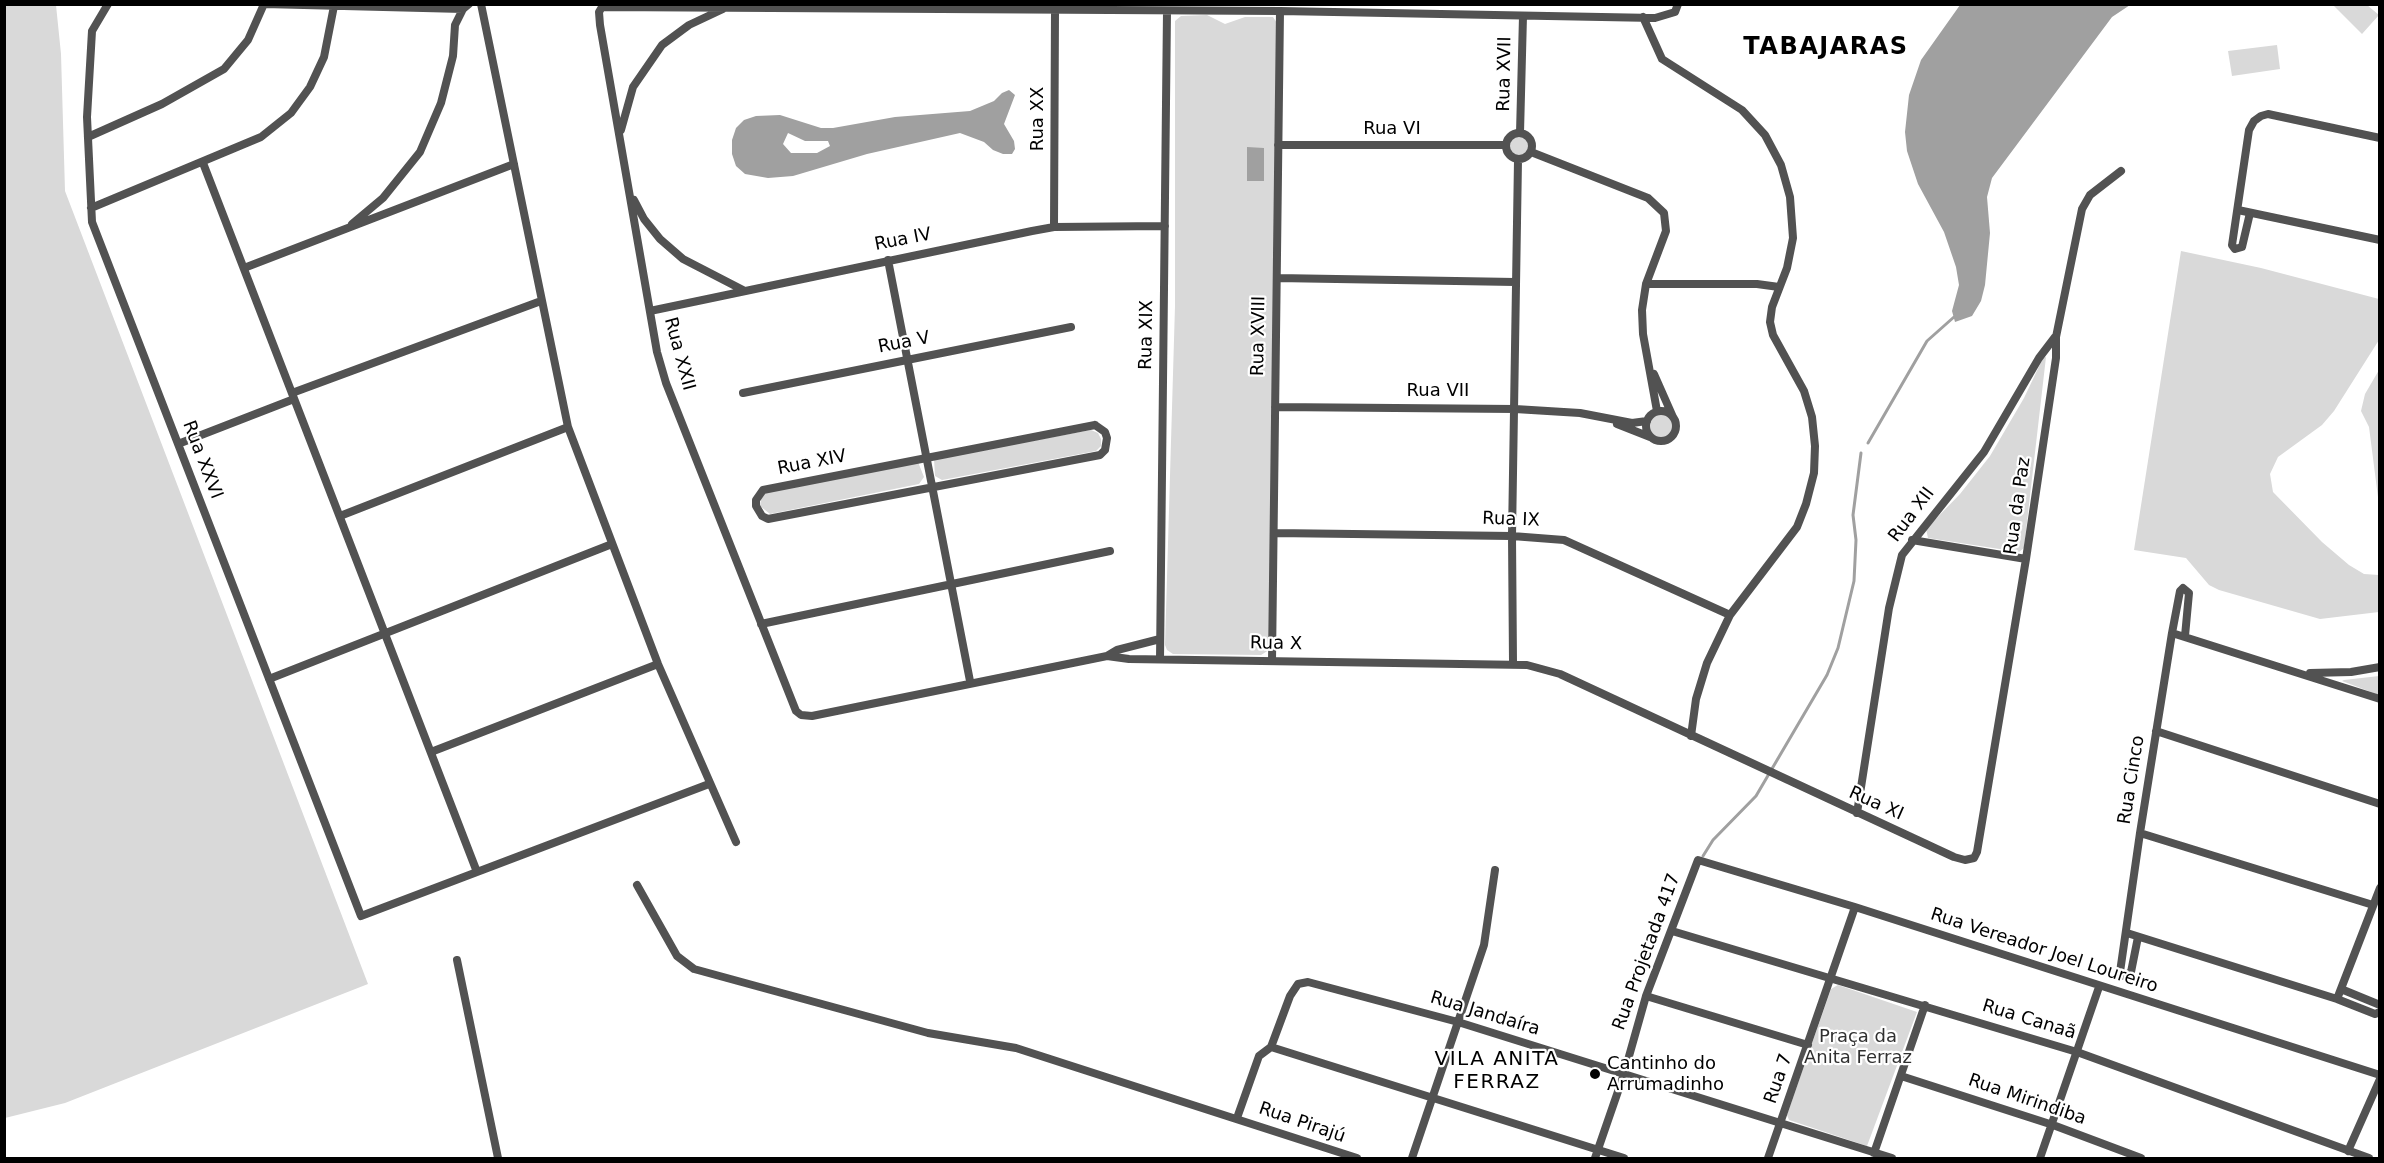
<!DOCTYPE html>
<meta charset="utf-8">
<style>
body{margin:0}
#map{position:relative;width:2384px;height:1163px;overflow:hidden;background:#fff;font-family:"DejaVu Sans",sans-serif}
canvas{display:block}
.frame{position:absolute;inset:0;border:6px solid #000;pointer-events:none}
</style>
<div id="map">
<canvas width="2384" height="1163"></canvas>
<div class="frame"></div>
</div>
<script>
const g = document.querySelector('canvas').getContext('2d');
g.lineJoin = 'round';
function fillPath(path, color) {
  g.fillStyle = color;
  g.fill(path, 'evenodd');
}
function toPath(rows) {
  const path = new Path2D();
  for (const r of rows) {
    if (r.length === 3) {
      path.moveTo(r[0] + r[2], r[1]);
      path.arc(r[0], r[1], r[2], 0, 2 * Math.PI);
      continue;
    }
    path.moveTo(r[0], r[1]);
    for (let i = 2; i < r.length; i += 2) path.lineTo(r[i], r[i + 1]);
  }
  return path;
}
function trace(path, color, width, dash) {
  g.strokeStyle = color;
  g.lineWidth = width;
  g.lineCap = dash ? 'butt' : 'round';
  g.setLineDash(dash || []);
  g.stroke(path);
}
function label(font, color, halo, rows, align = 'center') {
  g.font = font + ' "DejaVu Sans",sans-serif';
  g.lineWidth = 4.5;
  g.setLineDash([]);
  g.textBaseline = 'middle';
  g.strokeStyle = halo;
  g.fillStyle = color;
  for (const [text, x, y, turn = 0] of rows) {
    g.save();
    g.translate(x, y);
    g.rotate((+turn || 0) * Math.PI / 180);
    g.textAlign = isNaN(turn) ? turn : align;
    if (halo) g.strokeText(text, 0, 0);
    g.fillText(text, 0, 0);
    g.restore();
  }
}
fillPath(toPath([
 [2332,4,2367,5,2379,15,2362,34],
 [4,5,56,5,61,54,65,191,368,984,65,1103,5,1118],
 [1207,15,1225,24,1245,17,1273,17,1277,23,1269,650,1261,655,1173,654,1167,650,1165,645,1175,306,1175,21,1181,16],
 [2277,45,2280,69,2232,76,2228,51],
 [1519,146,11],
 [2181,251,2261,268,2379,299,2379,340,2334,411,2322,425,2278,457,2270,474,2273,492,2322,542,2349,565,2364,574,2379,575,2379,612,2320,619,2219,590,2209,585,2186,558,2134,550],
 [2046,357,2024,548,2019,552,1928,538,1926,529,1960,494,1990,456,2024,398,2043,358],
 [2379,370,2379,505,2369,427,2361,411,2365,394],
 [1661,426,12],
 [1091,430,1098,433,1101,439,1101,446,1096,451,942,480,935,476,934,459],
 [918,462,924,477,919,484,770,514,760,506,761,499,765,493],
 [2379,676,2379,695,2342,681,2344,680],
 [1838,985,1917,1012,1867,1146,1789,1120,1787,1115,1831,989]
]), '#d9d9d9');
fillPath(toPath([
 [1960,5,2130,5,2112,17,1992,178,1987,197,1990,233,1985,285,1981,301,1972,316,1955,322,1952,311,1959,285,1956,267,1944,232,1918,184,1907,151,1905,132,1909,95,1921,60],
 [1009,90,1015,95,1004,124,1014,141,1015,149,1012,154,1003,154,993,150,984,142,960,133,867,154,793,176,768,178,745,174,736,166,732,154,732,140,736,128,744,120,756,116,780,115,821,128,833,128,895,117,970,111,994,101,1002,93],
 [788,133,805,141,828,141,830,146,817,153,791,153,783,144],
 [1247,147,1264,148,1264,181,1247,181]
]), '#a0a0a0');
trace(toPath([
 [1868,443,1927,341,1954,317],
 [1703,856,1713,840,1756,796,1827,675,1838,648,1854,581,1856,540,1853,515,1861,453]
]), '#a0a0a0', 3);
trace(toPath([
 [108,4,92,31,87,117,92,222,361,916,709,784],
 [264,4,463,9],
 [481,4,568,427,658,664,736,842],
 [1678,4,1675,12,1655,18,1280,11,602,7,599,12,600,25,657,352,666,383,796,711,801,715,812,716,1107,656,1129,659,1527,665,1560,674,1954,857,1965,860,1974,858,1977,852,2026,559,2056,358,2056,337,2082,209,2090,195,2121,171],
 [1643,17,1662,59,1742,110,1765,135,1781,165,1790,197,1793,238,1787,268,1772,307,1770,322,1773,335,1804,391,1812,417,1815,446,1814,473,1806,504,1797,527,1730,615,1707,663,1696,699,1691,736],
 [621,130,633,87,662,45,689,25,723,9],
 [1519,146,13],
 [1520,133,1523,16],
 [88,137,162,104,224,69,248,40,264,4],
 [1278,145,1506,145],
 [1531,152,1648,198,1664,213,1666,231,1646,284,1642,310,1643,334,1657,411],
 [203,163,477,872],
 [634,200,644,219,660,239,683,259,743,290],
 [91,208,261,137,291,113,310,87,324,57,334,6],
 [2238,210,2380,240],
 [2250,213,2242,247,2235,249,2232,245,2249,130,2254,121,2261,116,2268,114,2380,138],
 [352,224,383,198,420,152,441,103,453,56,455,25,463,9,469,4],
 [1054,227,1055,10],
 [888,260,970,681],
 [244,268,514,164],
 [1277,278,1515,282],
 [1646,284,1757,284,1779,287],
 [650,311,1032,231,1054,227,1165,226],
 [1654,374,1673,417],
 [292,393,541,301],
 [743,393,1071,327],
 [1275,407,1515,409,1580,413,1632,423,1647,421],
 [1661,426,15],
 [1617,424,1650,437],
 [1095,425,1105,432,1107,438,1105,450,1100,455,768,519,762,516,756,506,756,500,763,490,1095,425],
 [178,444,294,399],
 [340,516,568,427],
 [1274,533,1512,536,1564,540,1730,615],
 [1912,540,2026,559],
 [761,624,1110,551],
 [2172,633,2380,699],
 [1107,656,1117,650,1160,639],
 [1160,659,1167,11],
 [1272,661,1280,11],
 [1513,663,1512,536,1518,160],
 [2310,673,2351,672,2380,667],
 [269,679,612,544],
 [2156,731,2380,804],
 [431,752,658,664],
 [1857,813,1889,608,1902,555,1984,452,2039,358,2055,337],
 [2140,833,2373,905],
 [637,885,677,956,694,969,928,1033,1016,1048,1357,1158],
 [1672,931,2077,1052,2369,1158],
 [2127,933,2337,999,2375,1014,2380,1012],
 [2138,937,2131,972,2124,976,2120,972,2140,833,2172,633,2180,591,2183,588,2189,593,2185,636],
 [457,960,498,1158],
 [2341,989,2380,1005],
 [1646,996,1808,1045],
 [2337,999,2380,888],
 [1271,1047,1290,996,1298,984,1308,982,1458,1022,1892,1158],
 [1901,1076,2053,1125,2141,1158],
 [1237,1118,1259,1056,1271,1047,1624,1158],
 [2348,1151,2380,1079],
 [1874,1153,1925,1005],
 [1412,1158,1484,945,1495,870],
 [1595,1158,1624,1074,1646,996,1698,860,1855,907,2380,1075],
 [1768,1158,1855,907],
 [2040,1158,2099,987]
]), '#525252', 8);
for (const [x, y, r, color] of [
 [1595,1074,6,"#000"]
]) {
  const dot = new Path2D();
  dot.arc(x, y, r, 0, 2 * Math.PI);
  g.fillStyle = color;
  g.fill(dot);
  trace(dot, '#fff', 2);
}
label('18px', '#000', '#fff', [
 ["Rua XVII",1505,74,-89],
 ["Rua XX",1038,119,-90],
 ["Rua VI",1392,129],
 ["Rua IV",903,240,-11],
 ["Rua XIX",1147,335,-89],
 ["Rua XVIII",1259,336,-89],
 ["Rua V",904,343,-11],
 ["Rua XXII",679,354,75],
 ["Rua VII",1438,391],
 ["Rua XXVI",202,460,69],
 ["Rua XIV",812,463,-11],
 ["Rua da Paz",2018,506,-82],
 ["Rua XII",1912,515,-53],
 ["Rua IX",1511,520,2],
 ["Rua X",1276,644,1],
 ["Rua Cinco",2132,780,-81],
 ["Rua XI",1876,804,24],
 ["Rua Vereador Joel Loureiro",2044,951,18],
 ["Rua Projetada 417",1647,952,-70],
 ["Rua Jandaíra",1485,1014,17],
 ["Rua Canaã",2029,1020,17],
 ["Rua 7",1779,1079,-71],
 ["Rua Mirindiba",2027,1100,19],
 ["Rua Pirajú",1302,1123,19]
]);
label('18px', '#303030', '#fff', [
 ["Praça da",1858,1037],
 ["Anita Ferraz",1858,1058]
]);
label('18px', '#000', '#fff', [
 ["Cantinho do",1607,1064],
 ["Arrumadinho",1607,1085]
], 'left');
g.letterSpacing = '1.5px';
label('20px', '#000', '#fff', [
 ["VILA ANITA",1497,1060],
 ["FERRAZ",1497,1083]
]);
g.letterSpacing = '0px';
g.letterSpacing = '1.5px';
label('bold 24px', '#000', '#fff', [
 ["TABAJARAS",1826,48]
]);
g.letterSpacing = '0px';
</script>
